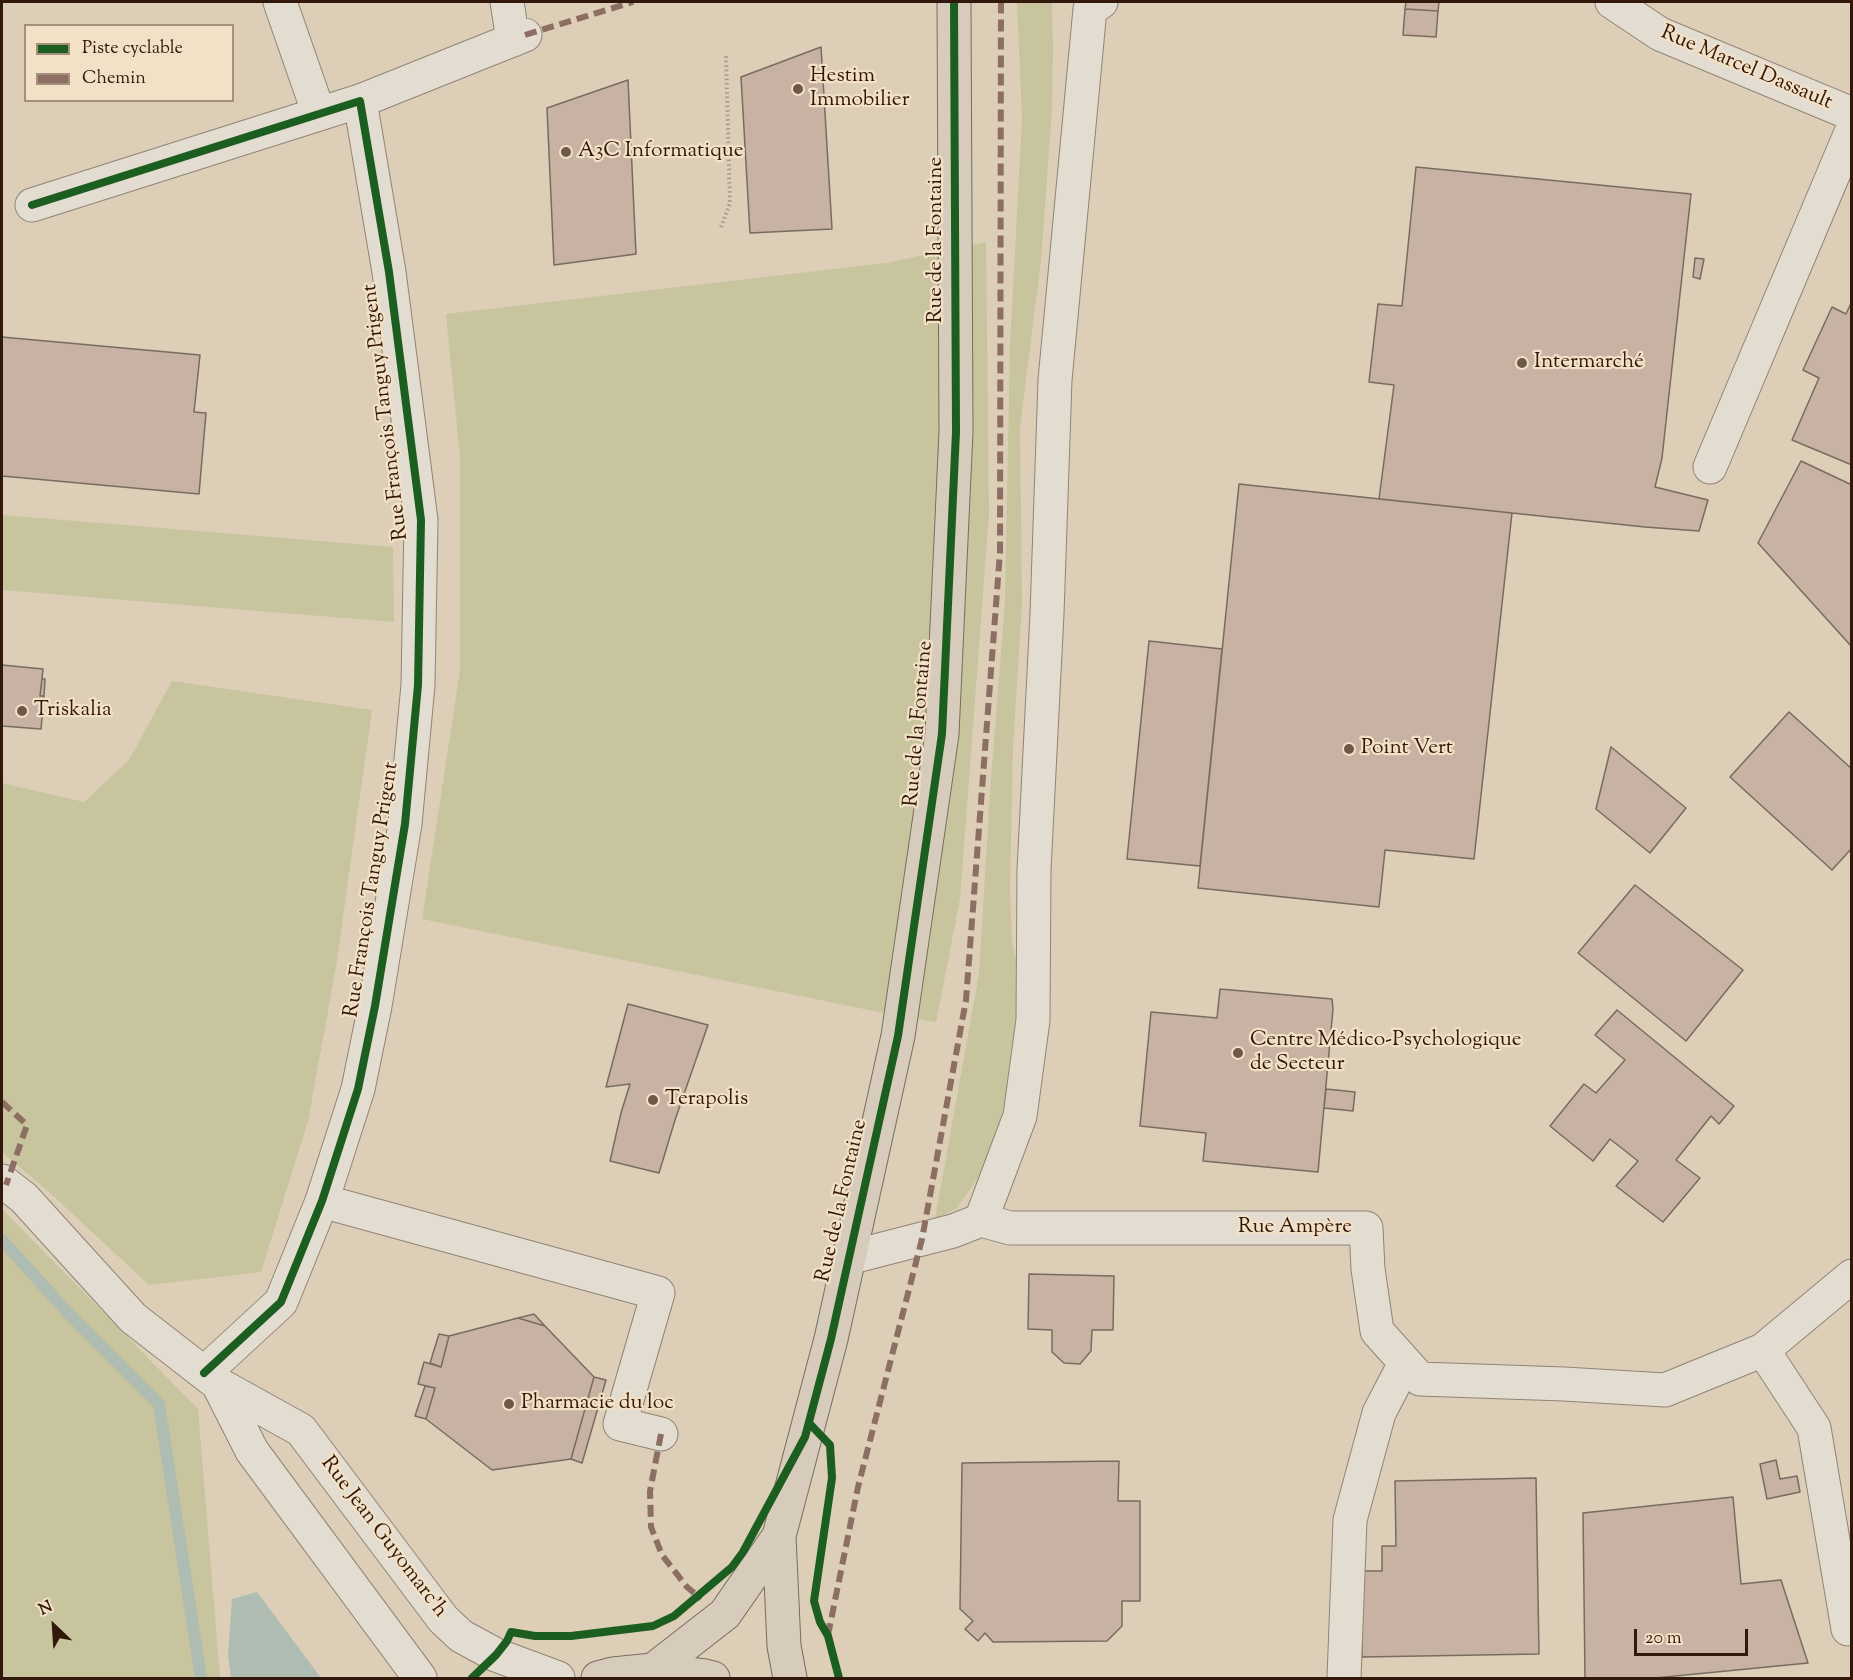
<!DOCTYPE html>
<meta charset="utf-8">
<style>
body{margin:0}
#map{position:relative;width:1853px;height:1680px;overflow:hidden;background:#dcceb7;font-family:"Sorts Mill Goudy",serif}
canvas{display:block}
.frame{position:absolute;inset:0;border:3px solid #32180a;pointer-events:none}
.legend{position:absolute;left:24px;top:24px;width:210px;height:78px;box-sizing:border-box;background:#f2e1c6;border:2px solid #a5917b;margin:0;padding:8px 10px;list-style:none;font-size:18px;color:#32180a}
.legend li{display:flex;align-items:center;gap:12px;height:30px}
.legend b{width:30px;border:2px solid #a5917b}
.north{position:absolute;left:24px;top:1596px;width:60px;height:60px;-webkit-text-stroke:4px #f2e1c6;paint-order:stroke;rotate:335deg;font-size:16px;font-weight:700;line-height:24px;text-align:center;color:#32180a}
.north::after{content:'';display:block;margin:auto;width:21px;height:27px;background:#32180a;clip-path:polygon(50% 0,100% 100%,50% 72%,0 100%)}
.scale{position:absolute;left:1634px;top:1629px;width:114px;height:27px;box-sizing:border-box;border:3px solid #32180a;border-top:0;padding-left:8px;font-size:18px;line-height:21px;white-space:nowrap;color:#32180a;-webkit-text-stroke:4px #f2e1c6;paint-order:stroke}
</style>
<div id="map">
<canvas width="1853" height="1680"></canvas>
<div class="frame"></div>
<ul class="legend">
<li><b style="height:8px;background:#1b5e20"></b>Piste cyclable</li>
<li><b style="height:8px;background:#8d6e63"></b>Chemin</li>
</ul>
<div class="north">N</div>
<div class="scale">20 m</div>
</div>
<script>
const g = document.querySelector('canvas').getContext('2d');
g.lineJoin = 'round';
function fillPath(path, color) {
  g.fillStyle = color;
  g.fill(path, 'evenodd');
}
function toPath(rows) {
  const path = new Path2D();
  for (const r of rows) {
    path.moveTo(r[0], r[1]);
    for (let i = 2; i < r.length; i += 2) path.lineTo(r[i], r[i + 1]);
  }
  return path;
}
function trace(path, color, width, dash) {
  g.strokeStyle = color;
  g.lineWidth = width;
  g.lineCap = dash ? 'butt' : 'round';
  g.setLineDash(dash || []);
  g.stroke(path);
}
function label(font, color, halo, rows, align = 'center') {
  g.font = font + ' "Sorts Mill Goudy",serif';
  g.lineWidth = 4.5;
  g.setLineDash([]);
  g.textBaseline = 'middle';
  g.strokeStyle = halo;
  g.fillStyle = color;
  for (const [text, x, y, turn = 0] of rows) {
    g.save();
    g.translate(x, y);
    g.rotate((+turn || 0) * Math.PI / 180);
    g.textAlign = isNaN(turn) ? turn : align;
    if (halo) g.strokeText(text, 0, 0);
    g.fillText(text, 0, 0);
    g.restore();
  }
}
fillPath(toPath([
 [1017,2,1052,2,1053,48,1052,110,1041,260,1020,427,1022,605,1013,747,1010,889,1012,944,1022,982,1022,1038,1000,1120,981,1174,956,1209,935,1219,979,974,990,792,1005,602,1010,345,1022,119],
 [986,242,989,514,960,899,936,1022,879,1012,422,919,460,671,460,458,446,314,886,263],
 [2,515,393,547,394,622,2,590],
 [172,681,372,710,336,967,308,1121,261,1272,149,1285,48,1191,2,1152,2,783,84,802,129,760],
 [2,1209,198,1409,220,1678,2,1678]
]), '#c7c49e');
fillPath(toPath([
 [257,1592,321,1678,231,1678,228,1656,232,1599]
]), '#aebcb2');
trace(toPath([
 [2,1240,68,1313,159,1404,201,1678]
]), '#aebcb2', 12);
const building = toPath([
 [1406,2,1439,2,1438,11,1405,9,1406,2],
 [1405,9,1438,11,1436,37,1403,35,1405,9],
 [821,47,832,229,750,233,741,77,821,47],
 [628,80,636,254,554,265,547,108,628,80],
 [1416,167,1691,194,1662,458,1655,487,1708,500,1699,531,1645,527,1379,499,1394,385,1369,382,1378,304,1402,306,1416,167],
 [1695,258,1704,259,1700,279,1693,277,1695,258],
 [1852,301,1852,465,1792,440,1819,378,1803,370,1832,307,1846,314,1852,301],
 [2,337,200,355,194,412,206,413,199,494,2,476,2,337],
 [1801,461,1852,485,1852,647,1758,543,1801,461],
 [1239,484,1512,513,1474,859,1385,850,1379,907,1198,888,1239,484],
 [1149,641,1222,649,1200,866,1127,859,1149,641],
 [2,665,43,669,40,696,44,696,41,729,2,726,2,665],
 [42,679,45,679,44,696,40,696,42,679],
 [1789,712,1852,769,1852,848,1832,870,1730,777,1789,712],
 [1611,747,1686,808,1650,853,1596,809,1611,747],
 [1635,885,1743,970,1686,1041,1578,953,1635,885],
 [1220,989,1332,999,1333,1009,1318,1172,1203,1161,1206,1133,1140,1126,1151,1012,1217,1018,1220,989],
 [628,1004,708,1025,675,1120,659,1173,610,1161,621,1113,630,1084,606,1087,628,1004],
 [1617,1010,1734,1106,1719,1124,1711,1116,1676,1160,1700,1178,1663,1222,1616,1186,1638,1161,1610,1139,1593,1161,1550,1126,1584,1084,1596,1093,1625,1060,1595,1035,1617,1010],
 [1326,1089,1355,1092,1353,1111,1324,1108,1326,1089],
 [1029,1274,1114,1276,1113,1330,1092,1330,1091,1351,1080,1364,1064,1363,1052,1352,1052,1330,1028,1329,1029,1274],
 [534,1314,545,1326,518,1318,534,1314],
 [518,1318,545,1326,594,1377,571,1459,492,1470,426,1419,435,1388,418,1384,424,1362,441,1367,449,1336,518,1318],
 [439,1334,449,1336,441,1367,430,1363,439,1334],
 [594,1377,606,1380,582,1463,571,1459,594,1377],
 [425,1386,435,1388,426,1419,415,1416,425,1386],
 [1776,1460,1780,1479,1797,1476,1800,1492,1767,1499,1760,1464,1776,1460],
 [1119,1461,1118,1501,1140,1501,1140,1601,1122,1601,1122,1626,1107,1641,993,1642,985,1633,978,1641,965,1629,973,1621,960,1609,962,1463,1119,1461],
 [1536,1478,1539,1654,1362,1657,1361,1571,1382,1571,1382,1546,1396,1546,1395,1481,1536,1478],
 [1733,1497,1741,1584,1781,1580,1808,1663,1655,1678,1585,1678,1583,1513,1733,1497]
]);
fillPath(building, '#c7b2a4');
trace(building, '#776c5f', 1.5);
const minor = toPath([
 [280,2,319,114],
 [507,2,513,40],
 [1612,2,1660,34,1852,114],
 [360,101,525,35],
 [32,205,360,101,389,272,421,520,418,685,405,824,375,1006,358,1089,322,1201,281,1302,204,1373],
 [1710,467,1852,130],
 [2,1181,24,1198,133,1318,218,1384,301,1430,443,1619,461,1636,496,1655,558,1678],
 [322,1201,658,1293,620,1424,661,1434],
 [981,1220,1020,1116,1033,1020,1034,870,1047,614,1055,380,1090,9,1101,2],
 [848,1258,953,1231,981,1220,1010,1228,1366,1228,1368,1269,1377,1331,1420,1379,1564,1384,1665,1390,1763,1350,1852,1276],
 [1763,1350,1814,1428,1848,1629],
 [218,1384,252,1451,420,1678],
 [1344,1678,1350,1520,1379,1413,1405,1363]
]);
const major = toPath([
 [653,1670,725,1614,779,1536],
 [598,1678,613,1674,653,1670,705,1676,713,1678],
 [790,1678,784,1646,779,1536,831,1339,898,1036,942,734,956,432,954,2]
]);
trace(minor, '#908476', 35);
trace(major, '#776c5f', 35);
trace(toPath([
 [721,227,730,203,726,55]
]), '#a19990', 4, [1.5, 3]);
trace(minor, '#e3dcd0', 33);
trace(major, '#d7ccbb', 33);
trace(toPath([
 [525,35,633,2],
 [2,1102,27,1125,6,1185],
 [661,1434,650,1491,651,1527,662,1555,687,1587,699,1597,697,1599],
 [828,1635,858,1487,922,1239,966,1000,1000,552,1001,2]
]), '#8d6e63', 6, [12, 6]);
trace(toPath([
 [32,205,360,101,389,272,421,520,418,685,405,824,375,1006,358,1089,322,1201,281,1302,204,1373],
 [809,1423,830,1445,832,1478,814,1601,820,1622,828,1636,839,1678],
 [472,1678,496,1655,507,1641,511,1632,535,1636,571,1636,653,1626,674,1616,732,1567,743,1552,805,1437,831,1339,898,1036,942,734,956,432,954,2]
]), '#1b5e20', 8);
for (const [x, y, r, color] of [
 [798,89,6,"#6e5847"],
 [566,152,6,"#6e5847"],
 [1522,363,6,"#6e5847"],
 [22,711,6,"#6e5847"],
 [1349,749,6,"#6e5847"],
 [1238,1053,6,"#6e5847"],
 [653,1100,6,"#6e5847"],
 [509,1404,6,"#6e5847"]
]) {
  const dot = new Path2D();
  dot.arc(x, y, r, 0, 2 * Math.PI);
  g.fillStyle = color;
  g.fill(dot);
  trace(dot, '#f2e1c6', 2);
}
label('21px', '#32180a', '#f2e1c6', [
 ["Rue Marcel Dassault",1746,69,23],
 ["Rue de la Fontaine",937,240,-90],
 ["Rue François Tanguy Prigent",387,412,-97],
 ["Rue de la Fontaine",920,724,-85],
 ["Rue François Tanguy Prigent",373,890,-81],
 ["Rue de la Fontaine",843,1201,-77],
 ["Rue Ampère",1295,1228],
 ["Rue Jean Guyomarc'h",383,1538,53]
]);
label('21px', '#32180a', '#f2e1c6', [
 ["Hestim",810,77],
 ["Immobilier",810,101],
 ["A3C Informatique",578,152],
 ["Intermarché",1534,363],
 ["Triskalia",34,711],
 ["Point Vert",1361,749],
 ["Centre Médico-Psychologique",1250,1041],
 ["de Secteur",1250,1065],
 ["Terapolis",665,1100],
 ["Pharmacie du loc",521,1404]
], 'left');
</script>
